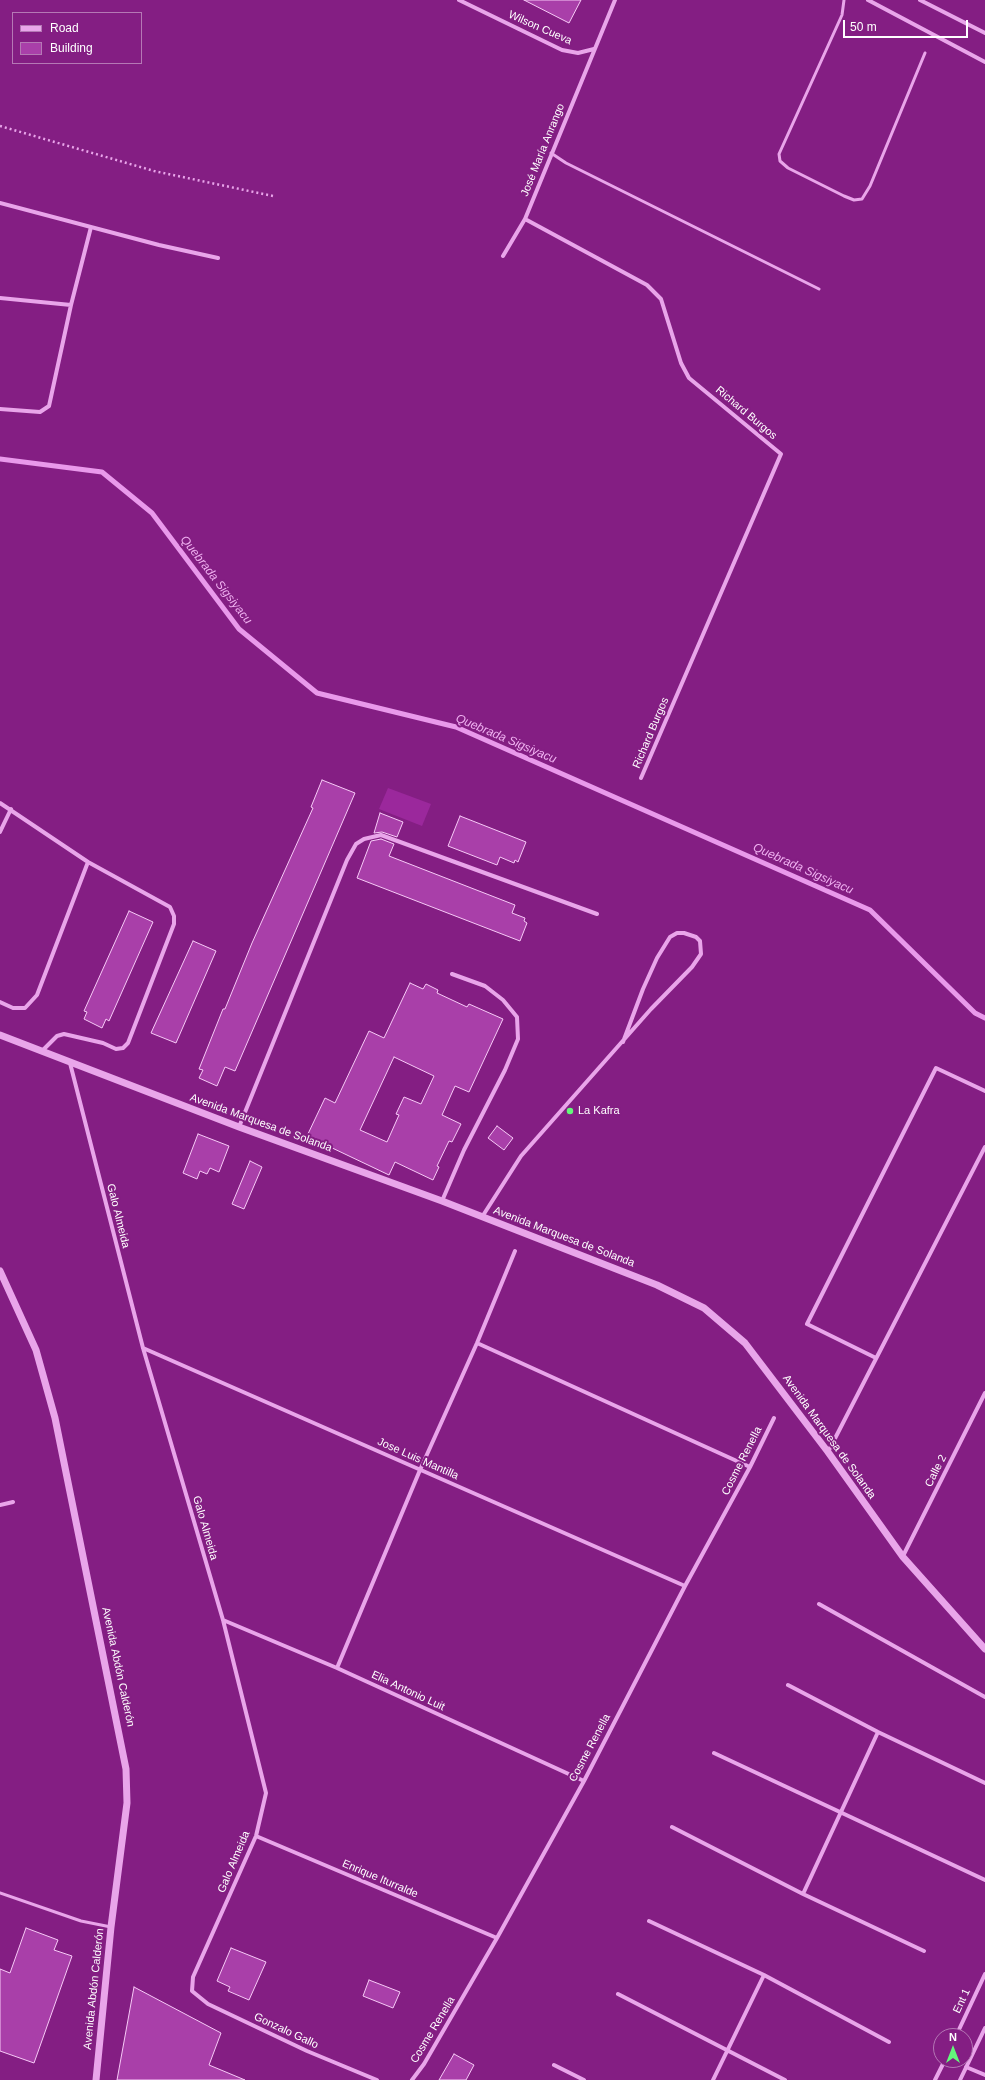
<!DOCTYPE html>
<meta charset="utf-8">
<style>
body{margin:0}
#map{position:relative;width:985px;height:2080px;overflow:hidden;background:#841e83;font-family:Helvetica,sans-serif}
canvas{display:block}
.legend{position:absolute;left:12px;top:12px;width:130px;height:52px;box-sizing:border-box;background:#841e83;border:1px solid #b578b5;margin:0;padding:5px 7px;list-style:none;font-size:12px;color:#fff}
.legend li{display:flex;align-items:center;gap:8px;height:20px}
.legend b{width:20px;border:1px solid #b578b5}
.north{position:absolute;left:933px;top:2028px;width:40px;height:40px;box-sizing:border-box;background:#841e83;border:1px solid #b578b5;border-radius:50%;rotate:0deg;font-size:11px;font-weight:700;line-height:16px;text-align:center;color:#fff}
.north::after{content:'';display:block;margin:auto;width:14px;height:18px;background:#64f87b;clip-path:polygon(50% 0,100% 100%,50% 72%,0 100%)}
.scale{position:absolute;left:843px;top:20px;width:125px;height:18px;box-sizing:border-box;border:2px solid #fff;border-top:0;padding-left:5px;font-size:12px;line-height:14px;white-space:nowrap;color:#fff;-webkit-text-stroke:3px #841e83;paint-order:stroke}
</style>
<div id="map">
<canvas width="985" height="2080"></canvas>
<ul class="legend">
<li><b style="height:5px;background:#e9a5ea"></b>Road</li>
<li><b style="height:11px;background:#a93fa9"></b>Building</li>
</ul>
<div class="north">N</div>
<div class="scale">50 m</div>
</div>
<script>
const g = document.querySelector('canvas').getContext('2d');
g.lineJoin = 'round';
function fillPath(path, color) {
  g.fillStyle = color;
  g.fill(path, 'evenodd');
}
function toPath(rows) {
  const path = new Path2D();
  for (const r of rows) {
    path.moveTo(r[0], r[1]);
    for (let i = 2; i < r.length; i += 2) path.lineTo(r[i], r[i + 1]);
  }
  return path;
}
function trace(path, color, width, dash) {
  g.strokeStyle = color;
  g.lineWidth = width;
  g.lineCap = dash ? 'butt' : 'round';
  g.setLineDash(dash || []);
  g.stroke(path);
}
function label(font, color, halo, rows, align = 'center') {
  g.font = font + ' Helvetica,sans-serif';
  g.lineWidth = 4;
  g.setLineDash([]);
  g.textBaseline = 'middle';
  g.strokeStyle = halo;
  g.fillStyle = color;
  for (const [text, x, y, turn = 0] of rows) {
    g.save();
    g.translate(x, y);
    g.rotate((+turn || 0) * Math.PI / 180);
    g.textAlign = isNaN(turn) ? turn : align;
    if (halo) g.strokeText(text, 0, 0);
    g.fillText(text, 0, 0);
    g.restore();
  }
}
fillPath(toPath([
 [388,788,431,804,422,826,379,809]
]), '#9b289c');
trace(toPath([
 [0,459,102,472,152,513,239,629,317,693,456,727,870,910,975,1013,985,1018]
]), '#e999eb', 5);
const building = toPath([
 [524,0,581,0,569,23,524,0],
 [322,780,355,793,235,1071,225,1067,217,1086,199,1078,203,1070,199,1069,223,1009,225,1009,252,943,313,808,311,807,322,780],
 [380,813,403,822,397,837,382,832,374,833,380,813],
 [460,816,526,842,518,862,515,860,514,863,500,857,497,865,448,846,460,816],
 [381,839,394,844,389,856,515,905,512,913,525,918,524,921,527,923,520,941,357,878,371,841,381,839],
 [129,911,153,922,109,1021,106,1019,102,1028,84,1019,87,1012,84,1011,129,911],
 [193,941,216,951,176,1043,151,1033,193,941],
 [410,983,423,989,426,984,438,990,437,993,467,1007,469,1004,503,1019,469,1092,455,1086,442,1115,461,1124,452,1142,449,1141,437,1166,439,1167,433,1180,395,1162,389,1175,307,1136,325,1098,335,1103,369,1031,384,1038,410,983],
 [394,1057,434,1076,421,1104,404,1097,396,1114,399,1115,387,1142,360,1130,394,1057],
 [497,1126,513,1138,504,1150,488,1138,497,1126],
 [198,1134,229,1146,219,1172,210,1168,207,1174,200,1171,197,1179,183,1173,198,1134],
 [250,1161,262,1167,244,1209,232,1204,250,1161],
 [26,1928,58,1940,54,1950,72,1956,34,2063,0,2051,0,1969,10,1973,26,1928],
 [231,1948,266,1962,249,2000,228,1991,230,1987,217,1981,231,1948],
 [369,1980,400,1992,393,2008,363,1996,369,1980],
 [134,1987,221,2033,209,2065,245,2080,117,2080,134,1987],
 [454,2054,474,2065,466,2080,439,2080,454,2054]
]);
fillPath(building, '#a93fa9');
trace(building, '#f7caf7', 1);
trace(toPath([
 [0,126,154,171,273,196]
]), '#e9a5ea', 2.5, [2, 3]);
trace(toPath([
 [844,0,842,15,779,154,780,161,788,168,844,196,854,200,862,199,870,186,925,53],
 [551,153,566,163,819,289],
 [0,1893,81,1921,111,1927]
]), '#e9a5ea', 3);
trace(toPath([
 [459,0,562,50,578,53,594,49],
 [868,0,985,62],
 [920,0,985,33],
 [0,203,159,245,218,258],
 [525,219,647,285,661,299,681,363,689,378,781,454,641,778],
 [503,256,525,219,615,0],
 [0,298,71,305,49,406,40,412,0,409],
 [71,305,91,227],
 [0,803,88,862,170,907,174,916,174,924,128,1043,123,1048,116,1049,103,1043,64,1034,57,1036,41,1052],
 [0,832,11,809],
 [0,1002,13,1008,25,1008,37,995,88,862],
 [70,1063,143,1348,223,1620,266,1793,256,1836,193,1977,192,1991,208,2004,307,2051,377,2080],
 [239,1127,347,860,356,844,364,839,381,835,597,914],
 [442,1201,464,1150,505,1070,518,1039,517,1017,503,1000,485,986,452,974],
 [482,1217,521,1156,651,1009,692,967,701,954,700,941,696,937,684,933,677,933,670,937,657,958,643,989,623,1042],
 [477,1343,750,1467],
 [143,1348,685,1586],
 [876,1358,807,1324,936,1068,985,1091],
 [828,1452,985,1147],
 [0,1505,13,1502],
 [903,1556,985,1393],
 [819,1604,985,1697],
 [223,1620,337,1668,584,1781],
 [337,1668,420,1470,477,1343,515,1251],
 [788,1685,878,1732,985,1783],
 [714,1753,985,1880],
 [672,1827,803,1894,924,1951],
 [256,1836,497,1938],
 [803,1894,878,1732],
 [649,1921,764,1975,889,2042],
 [618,1994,785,2080],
 [956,2036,985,1974],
 [554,2065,584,2080],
 [966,2067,985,2075],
 [412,2080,424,2064,497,1938,584,1781,685,1586,750,1467,774,1418],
 [713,2080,764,1975],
 [935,2080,945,2060],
 [960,2080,985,2028]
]), '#e9a5ea', 4);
trace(toPath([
 [0,1035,239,1127,442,1201,657,1285,704,1308,745,1343,828,1452,903,1557,985,1649],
 [0,1271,36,1350,55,1418,126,1769,127,1803,111,1927,96,2080]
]), '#e9a5ea', 7);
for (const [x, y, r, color] of [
 [570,1111,4,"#64f87b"]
]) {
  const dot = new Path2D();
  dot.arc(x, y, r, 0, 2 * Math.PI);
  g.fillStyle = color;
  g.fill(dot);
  trace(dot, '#841e83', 1.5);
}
label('11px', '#fff', '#841e83', [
 ["Wilson Cueva",540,28,24],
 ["José María Anrango",543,150,-68],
 ["Richard Burgos",746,413,40],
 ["Richard Burgos",651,733,-67],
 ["Avenida Marquesa de Solanda",261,1123,20],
 ["Galo Almeida",118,1216,76],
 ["Avenida Marquesa de Solanda",564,1237,21],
 ["Avenida Marquesa de Solanda",829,1437,54],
 ["Jose Luis Mantilla",418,1459,24],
 ["Cosme Renella",742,1461,-63],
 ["Calle 2",936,1471,-63],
 ["Galo Almeida",205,1528,74],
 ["Avenida Abdón Calderón",118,1667,78],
 ["Elia Antonio Luit",408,1691,25],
 ["Cosme Renella",590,1748,-62],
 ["Galo Almeida",234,1862,-67],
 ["Enrique Iturralde",380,1879,23],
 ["Avenida Abdón Calderón",94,1989,-84],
 ["Ent 1",962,2001,-65],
 ["Cosme Renella",433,2030,-59],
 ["Gonzalo Gallo",286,2031,25]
]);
label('11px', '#fff', '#841e83', [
 ["La Kafra",578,1111]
], 'left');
label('italic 12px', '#f0b1f1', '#841e83', [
 ["Quebrada Sigsiyacu",216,580,52],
 ["Quebrada Sigsiyacu",506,739,23],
 ["Quebrada Sigsiyacu",803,869,24]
]);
</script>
